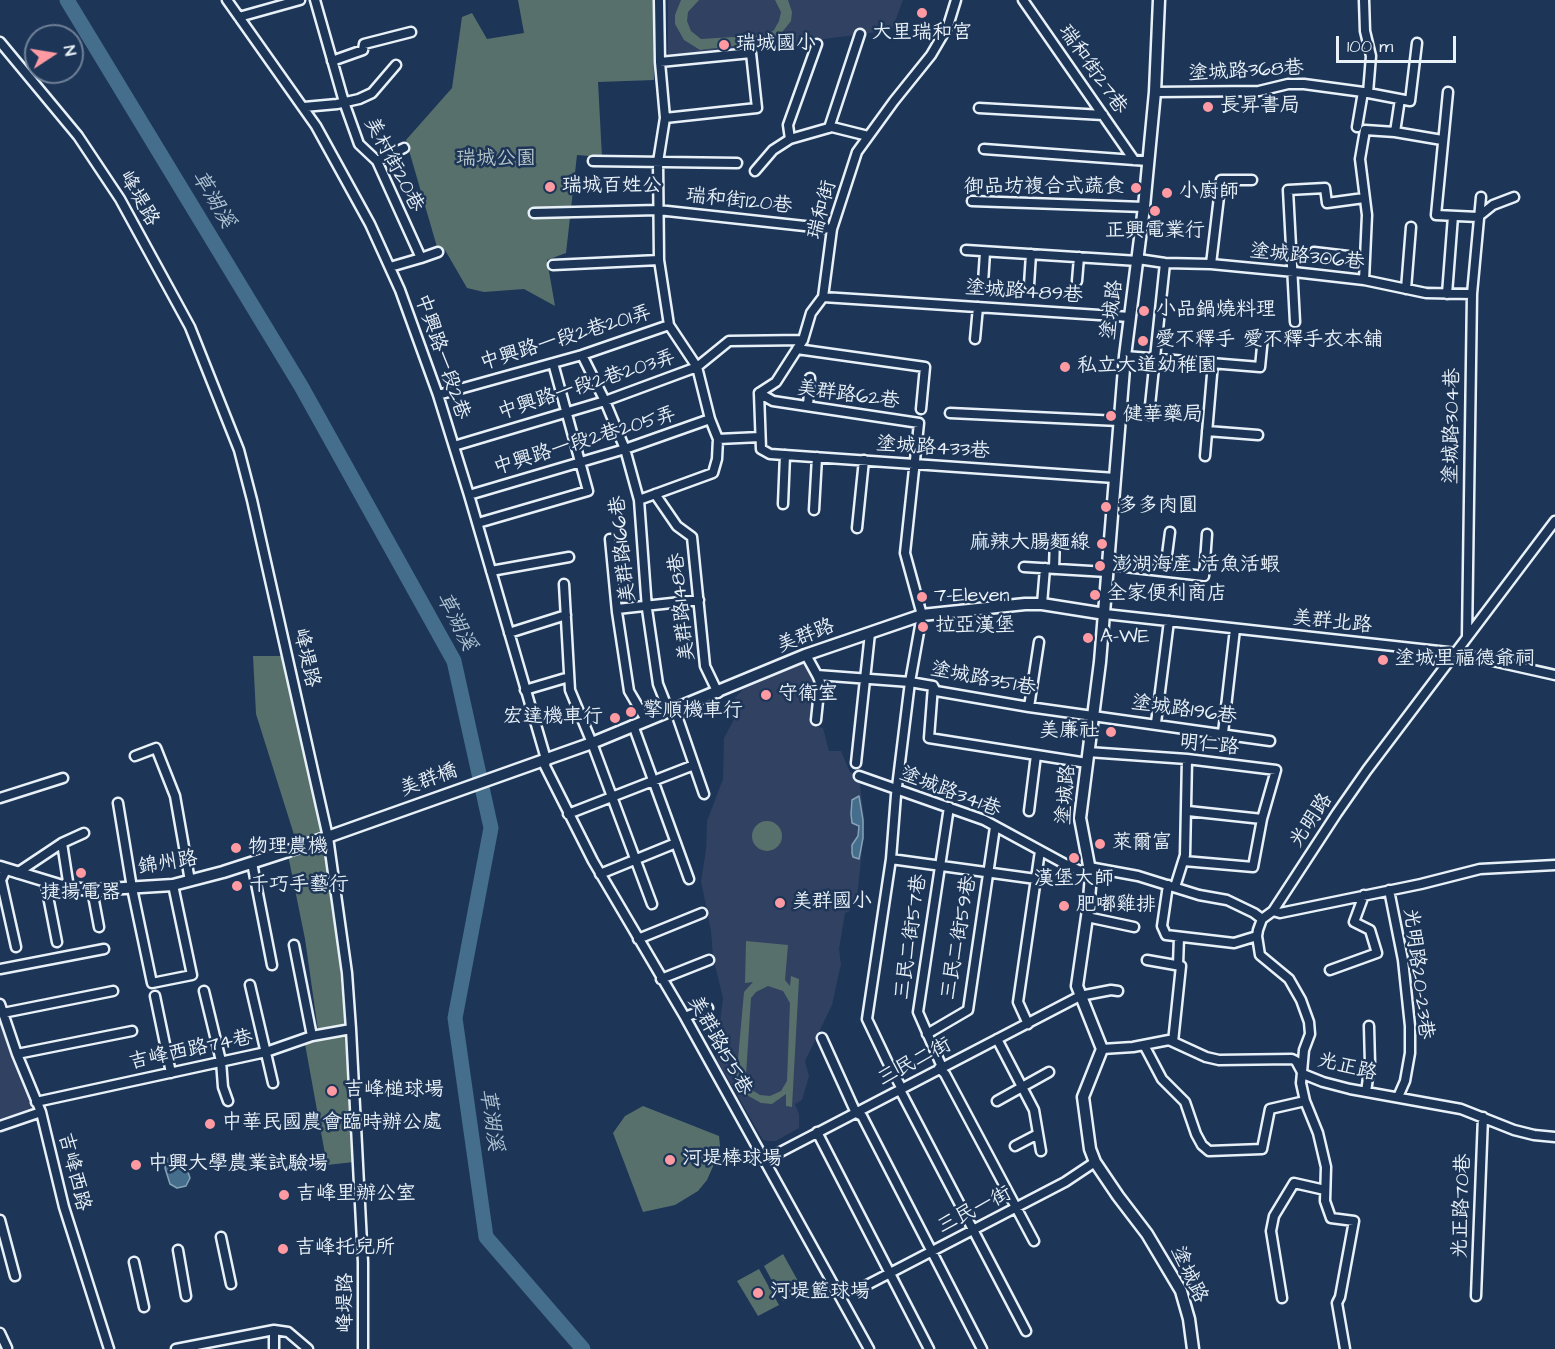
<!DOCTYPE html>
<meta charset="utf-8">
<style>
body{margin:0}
#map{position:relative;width:1555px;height:1349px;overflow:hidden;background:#1d3557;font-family:"Architects Daughter",sans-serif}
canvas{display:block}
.north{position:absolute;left:24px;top:24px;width:60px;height:60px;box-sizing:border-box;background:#1d3557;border:2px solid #6e8097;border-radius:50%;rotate:78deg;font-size:16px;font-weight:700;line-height:24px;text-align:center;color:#e8f1f8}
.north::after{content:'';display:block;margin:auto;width:21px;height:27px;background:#ff9aa2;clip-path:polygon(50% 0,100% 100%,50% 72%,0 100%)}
.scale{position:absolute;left:1336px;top:36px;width:120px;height:27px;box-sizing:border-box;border:3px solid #e8f1f8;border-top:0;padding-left:8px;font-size:18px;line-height:21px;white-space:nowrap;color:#e8f1f8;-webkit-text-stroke:4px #1d3557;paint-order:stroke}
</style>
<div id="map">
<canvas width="1555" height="1349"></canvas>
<div class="north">N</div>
<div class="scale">100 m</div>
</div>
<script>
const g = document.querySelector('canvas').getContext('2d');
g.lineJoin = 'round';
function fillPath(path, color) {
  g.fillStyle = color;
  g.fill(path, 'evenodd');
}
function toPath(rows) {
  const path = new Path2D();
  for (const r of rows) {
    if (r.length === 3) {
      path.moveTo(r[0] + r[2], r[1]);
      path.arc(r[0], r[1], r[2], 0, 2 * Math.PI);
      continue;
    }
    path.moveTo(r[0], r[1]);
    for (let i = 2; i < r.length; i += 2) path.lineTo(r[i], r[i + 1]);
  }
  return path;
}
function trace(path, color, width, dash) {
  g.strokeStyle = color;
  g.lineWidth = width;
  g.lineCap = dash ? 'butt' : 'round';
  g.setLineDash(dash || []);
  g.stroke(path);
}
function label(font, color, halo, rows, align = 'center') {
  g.font = font + ' "Architects Daughter","LXGW WenKai TC",sans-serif';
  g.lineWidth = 5;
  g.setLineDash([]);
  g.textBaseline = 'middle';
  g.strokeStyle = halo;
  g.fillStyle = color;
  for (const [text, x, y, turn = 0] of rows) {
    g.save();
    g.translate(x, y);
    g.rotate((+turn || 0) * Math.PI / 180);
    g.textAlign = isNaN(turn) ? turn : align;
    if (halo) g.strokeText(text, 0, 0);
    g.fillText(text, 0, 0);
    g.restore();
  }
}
fillPath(toPath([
 [668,0,903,0,892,30,668,60],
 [807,661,817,681,813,726,823,728,829,751,841,751,850,772,859,776,864,817,862,851,857,897,850,911,845,913,839,949,841,964,832,1005,805,1061,809,1076,802,1100,795,1104,799,1114,799,1128,776,1141,768,1141,763,1140,718,1062,716,1055,723,998,713,957,711,931,701,881,706,850,707,821,723,779,724,738,739,710,735,698,743,689],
 [0,1017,13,1055,36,1111,0,1126]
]), '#314162');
fillPath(toPath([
 [518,0,653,0,654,80,598,82,602,157,577,155,566,253,547,260,555,306,524,289,484,292,467,288,445,250,437,247,406,140,452,88,462,17,472,13,487,39,524,33],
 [681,0,699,0,688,12,687,21,691,31,701,39,766,35,774,30,779,21,781,12,775,0,788,0,792,12,791,21,775,41,700,50,684,40,675,24,675,15],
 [253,656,283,656,322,825,323,832,296,841,256,714],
 [767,836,15],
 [326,845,335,910,345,1024,318,1030,305,939,288,855],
 [746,941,788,945,785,980,790,986,791,976,799,979,792,1107,786,1106,786,1094,772,1104,761,1103,745,1094,736,1081,744,992,753,982,745,983],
 [768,986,783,991,790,1003,787,1081,781,1091,770,1096,760,1095,752,1090,747,1081,746,1075,751,998,756,992],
 [345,1034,354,1162,327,1165,305,1044],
 [643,1106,719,1136,720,1146,718,1155,707,1180,698,1191,675,1205,643,1212,613,1133,625,1116],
 [783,1254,803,1290,783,1301,764,1266],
 [759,1269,779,1305,758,1316,737,1281]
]), '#58706c');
const water = toPath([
 [859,796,863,820,863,838,859,859,853,857,852,853,852,845,858,836,859,826,852,823,851,814,852,800,859,796],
 [178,1154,183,1157,190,1178,186,1186,177,1188,170,1184,165,1168,167,1159,172,1155,178,1154]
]);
fillPath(water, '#446e8c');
trace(water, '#86a2b7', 1.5);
trace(toPath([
 [67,0,301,386,454,661,491,828,455,1018,486,1237,583,1349]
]), '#446e8c', 15);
const minor = toPath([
 [227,0,316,126,370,224,400,290,438,395,469,495,546,759,545,766,593,861,685,1017,869,1349],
 [315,0,344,102,359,144,377,161,421,258,438,252],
 [956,0,948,26,931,55,894,101,857,152,832,229,823,297,811,313,803,340,776,382,759,393,761,449,770,454,1115,478],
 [1023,0,1134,160],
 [1364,0,1365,31,1371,56,1368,93],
 [239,17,300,0],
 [0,42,78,136,120,199,190,327,239,450,252,500,328,837,347,973,351,1029,363,1262,363,1349],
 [332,61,363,50,364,44,411,32],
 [660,62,751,53,757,108,665,118],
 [1155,92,1259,91,1288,84,1304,84,1363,92,1410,101,1417,43],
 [1448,92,1436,215,1478,217],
 [304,107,337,104,359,99,372,93,396,65],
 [979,108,1103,115],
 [1357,127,1363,92],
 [829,128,860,34],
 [1395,132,1400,99],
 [790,139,832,127,868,136],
 [984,149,1148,161],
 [377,161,404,148],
 [593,161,737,163],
 [755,171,773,150,790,139,788,125,817,44],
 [972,201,1144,207],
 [534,213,658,210,832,229],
 [1478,217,1493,205,1514,197],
 [966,250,1138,261],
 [1314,252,1365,258],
 [1138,259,1165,263,1211,264,1294,272,1364,280,1426,293,1472,294],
 [1211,264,1221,180,1252,180],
 [553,265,659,260],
 [390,267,421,258],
 [1364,280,1367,215,1360,159,1365,130,1395,132,1442,140],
 [1077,281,1079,257],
 [983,283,985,252],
 [1029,285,1031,254],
 [1406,289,1411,227],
 [1447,294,1453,216],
 [823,297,1130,317],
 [1295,322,1288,190,1325,188,1327,203,1364,198],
 [975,339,978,307],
 [797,349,925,367,921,409],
 [582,355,605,401,625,449,639,500,647,609,658,684,669,712],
 [1125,356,1260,367,1263,337],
 [759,393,773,401,919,423,905,553,922,615,910,682,896,795,891,859,867,1019,887,1061,902,1089],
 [438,395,582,355,669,325],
 [808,406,810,378],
 [950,413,1119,421],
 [1149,415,1165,263],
 [1207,431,1258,435],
 [718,439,760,437],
 [454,446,605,401,697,367,729,341,803,340],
 [1205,456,1213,363],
 [655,494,677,526,692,537,705,666,718,693],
 [469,495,625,449,710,419],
 [639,500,713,473,717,459,718,439,710,419,697,367,669,325,659,260,658,162,665,118,660,62,659,0],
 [783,504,785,455],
 [814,510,817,457],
 [478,523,588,491,553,363],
 [857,528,864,460],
 [610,539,617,612,629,691,646,720],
 [1108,565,1204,576,1207,534],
 [1024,567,1107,572],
 [1054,569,1055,538],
 [1165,570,1170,532],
 [491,571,569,557],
 [564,584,570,690,592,743,652,904],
 [1042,604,1045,568],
 [617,609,699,600],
 [1105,614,1457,653,1555,675],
 [509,633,566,615],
 [1467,637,1472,294,1481,197],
 [806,655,817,675,910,682,933,686,936,691,1029,707,1270,741],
 [933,686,929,738,1087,763],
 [525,690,569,677],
 [1029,707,1039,642],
 [675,710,704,794],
 [816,720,820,682,817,675],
 [1156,723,1169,621],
 [633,725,689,879],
 [1223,733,1235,629],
 [1088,752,1187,759,1276,770,1262,819,1253,867,1184,861],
 [135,756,156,748,175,796,190,881],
 [856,763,870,633],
 [859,776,984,820,1065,864,1091,876],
 [0,798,63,778],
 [118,803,132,888,152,983,192,975,173,885],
 [1029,811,1036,755],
 [1188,811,1262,819],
 [568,814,694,765],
 [62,843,69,888],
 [891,859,1036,879],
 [252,863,272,965],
 [1089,867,1138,876,1199,895,1227,900,1254,913,1262,919],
 [6,870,1,880,16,947],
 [17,873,62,843,84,833],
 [600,874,676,843],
 [45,881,57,942],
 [1168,885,1162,926,1166,935,1234,943,1257,936],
 [1175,887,1185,855,1187,759],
 [92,890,99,927],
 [1389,890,1403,960,1410,1026,1410,1053,1405,1081,1398,1097],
 [1273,911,1280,913,1421,884,1480,869,1555,865],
 [1087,917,1134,927],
 [638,939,702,913],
 [294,945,312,1036],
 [1147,960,1181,966,1173,1042],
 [1178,965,1179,937],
 [0,969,104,949],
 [1330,970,1377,953,1370,930,1354,922,1364,895],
 [661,979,709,960],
 [250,985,273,1083],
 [204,991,221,1061,223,1087,228,1101],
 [155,996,171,1073],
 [0,1004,17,1054,41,1112,64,1207,109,1349],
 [3,1013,113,991],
 [685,1017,708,1008],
 [1028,1024,1018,1002,1040,851],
 [927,1034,968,1010,995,827],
 [822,1038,856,1113,862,1116,982,1349],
 [997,1039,1034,1110,1041,1151],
 [1144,1045,1162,1079,1185,1102,1196,1134,1202,1145,1209,1151,1262,1149,1270,1109,1305,1101],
 [1102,1049,1133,1047,1169,1040,1206,1057,1219,1060,1292,1059,1296,1061,1303,1074,1323,1082,1350,1089,1461,1109,1514,1130,1534,1135,1555,1137],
 [17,1054,132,1031],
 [942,1067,918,1012,949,807],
 [939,1068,945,1074,1034,1241],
 [900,1090,1026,1331],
 [1366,1092,1370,1064,1369,1026],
 [997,1101,1049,1072],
 [36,1102,266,1052,312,1036,351,1029],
 [0,1126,41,1112],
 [817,1132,929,1349],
 [1015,1146,1038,1134],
 [765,1160,1080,996,1111,990,1118,991],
 [0,1220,15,1276],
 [221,1237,231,1284],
 [178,1250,186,1296],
 [134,1262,144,1307],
 [867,1285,1065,1182,1095,1162],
 [1476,1296,1483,1117],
 [1282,1298,1271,1231,1274,1216,1294,1183,1325,1190],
 [274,1330,274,1349],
 [0,1333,7,1348],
 [176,1349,274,1330,288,1332,308,1349],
 [1345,1349,1337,1303,1340,1297,1354,1221,1331,1218,1325,1201,1326,1167,1318,1133,1305,1101,1301,1083,1304,1050,1310,1034,1309,1022,1301,1000,1289,979,1260,955,1257,936,1258,930,1262,919,1273,911,1337,813,1367,770,1555,521]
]);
const tertiary = toPath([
 [1159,0,1155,92,1144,207,1125,356,1100,662,1080,818,1091,876,1088,910,1077,986,1102,1049,1083,1097,1090,1149,1095,1162,1118,1196,1147,1234,1181,1291,1189,1319,1193,1349],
 [0,867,69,888,92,890,173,885,223,872,288,851,592,743,805,655,922,615,1025,604,1042,604,1105,614]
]);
trace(minor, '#e8f1f8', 13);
trace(tertiary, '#e8f1f8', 15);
trace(minor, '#1d3557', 8);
trace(tertiary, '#1d3557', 10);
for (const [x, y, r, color] of [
 [922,13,6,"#ff9aa2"],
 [724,45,6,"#ff9aa2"],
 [1208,107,6,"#ff9aa2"],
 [550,187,6,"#ff9aa2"],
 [1136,188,6,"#ff9aa2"],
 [1167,193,6,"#ff9aa2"],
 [1155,211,6,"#ff9aa2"],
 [1144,311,6,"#ff9aa2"],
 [1143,341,6,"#ff9aa2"],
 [1065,367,6,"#ff9aa2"],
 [1111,416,6,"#ff9aa2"],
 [1106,507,6,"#ff9aa2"],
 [1102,544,6,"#ff9aa2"],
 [1100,566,6,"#ff9aa2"],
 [1095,595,6,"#ff9aa2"],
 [922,597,6,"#ff9aa2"],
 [923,627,6,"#ff9aa2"],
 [1088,638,6,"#ff9aa2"],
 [1383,660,6,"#ff9aa2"],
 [766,695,6,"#ff9aa2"],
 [631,712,6,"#ff9aa2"],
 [615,718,6,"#ff9aa2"],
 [1111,732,6,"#ff9aa2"],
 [1100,844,6,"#ff9aa2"],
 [236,848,6,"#ff9aa2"],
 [1074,858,6,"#ff9aa2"],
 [81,873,6,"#ff9aa2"],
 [237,886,6,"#ff9aa2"],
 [780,903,6,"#ff9aa2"],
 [1064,906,6,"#ff9aa2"],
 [332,1091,6,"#ff9aa2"],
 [210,1124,6,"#ff9aa2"],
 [670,1160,6,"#ff9aa2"],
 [136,1165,6,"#ff9aa2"],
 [284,1195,6,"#ff9aa2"],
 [283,1249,6,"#ff9aa2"],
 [758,1293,6,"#ff9aa2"]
]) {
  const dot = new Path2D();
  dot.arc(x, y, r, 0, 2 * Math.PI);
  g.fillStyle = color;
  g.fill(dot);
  trace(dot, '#1d3557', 2);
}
label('20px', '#e8f1f8', '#1d3557', [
 ["大里瑞和宮",922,34,"center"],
 ["瑞城國小",736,45],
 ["長昇書局",1220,107],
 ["瑞城百姓公",562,187],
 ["御品坊複合式蔬食",1124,188,"right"],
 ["小廚師",1179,193],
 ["正興電業行",1155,232,"center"],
 ["小品鍋燒料理",1156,311],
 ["愛不釋手 愛不釋手衣本舖",1155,341],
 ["私立大道幼稚園",1077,367],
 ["健華藥局",1123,416],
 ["多多肉圓",1118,507],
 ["麻辣大腸麵線",1090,544,"right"],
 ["澎湖海產 活魚活蝦",1112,566],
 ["全家便利商店",1107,595],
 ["7-Eleven",934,597],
 ["拉亞漢堡",935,627],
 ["A-WE",1100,638],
 ["塗城里福德爺祠",1395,660],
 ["守衛室",778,695],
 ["擎順機車行",643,712],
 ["宏達機車行",603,718,"right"],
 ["美廉社",1099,732,"right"],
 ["萊爾富",1112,844],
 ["物理農機",248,848],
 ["漢堡大師",1074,880,"center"],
 ["千巧手藝行",249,886],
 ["捷揚電器",81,894,"center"],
 ["美群國小",792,903],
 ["肥嘟雞排",1076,906],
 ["吉峰槌球場",344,1091],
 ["中華民國農會臨時辦公處",222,1124],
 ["河堤棒球場",682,1160],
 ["中興大學農業試驗場",148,1165],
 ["吉峰里辦公室",296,1195],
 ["吉峰托兒所",295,1249],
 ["河堤籃球場",770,1293]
], 'left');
label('20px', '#e8f1f8', '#1d3557', [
 ["瑞和街27巷",1092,70,55],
 ["塗城路368巷",1246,72,-3],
 ["美村街20巷",393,165,62],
 ["峰堤路",138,199,60],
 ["瑞和街120巷",739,202,6],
 ["瑞和街",823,210,-75],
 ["塗城路306巷",1307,258,6],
 ["塗城路489巷",1024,293,4],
 ["塗城路",1113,310,-83],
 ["中興路一段2巷201弄",566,339,-17],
 ["中興路一段2巷",441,357,71],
 ["中興路一段2巷203弄",587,386,-18],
 ["美群路62巷",848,396,8],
 ["塗城路304巷",1453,426,-89],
 ["中興路一段2巷205弄",585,442,-17],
 ["塗城路433巷",933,449,4],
 ["美群路166巷",624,549,-96],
 ["美群路148巷",683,607,-96],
 ["美群北路",1332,623,6],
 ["美群路",806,637,-21],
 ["峰堤路",305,658,77],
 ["塗城路351巷",983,680,11],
 ["塗城路196巷",1184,711,8],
 ["明仁路",1209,746,6],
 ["美群橋",429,781,-20],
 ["塗城路341巷",950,793,21],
 ["塗城路",1067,795,-86],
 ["光明路",1312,821,-56],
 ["錦州路",168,864,-9],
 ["三民二街57巷",912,937,-82],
 ["三民二街59巷",960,938,-80],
 ["光明路20-23巷",1417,974,83],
 ["美群路155巷",719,1046,61],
 ["吉峰西路74巷",191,1051,-12],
 ["三民二街",915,1063,-28],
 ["光正路",1347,1068,14],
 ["吉峰西路",73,1172,76],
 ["光正路70巷",1463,1206,-88],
 ["三民一街",975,1211,-27],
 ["塗城路",1188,1275,65],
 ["峰堤路",347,1303,-90]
]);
label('20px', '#b6c4c7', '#1d3557', [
 ["瑞城公園",496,160]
]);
label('italic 21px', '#afc3d2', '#1d3557', [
 ["草湖溪",212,200,59],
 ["草湖溪",455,622,63],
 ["草湖溪",490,1120,82]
]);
</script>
